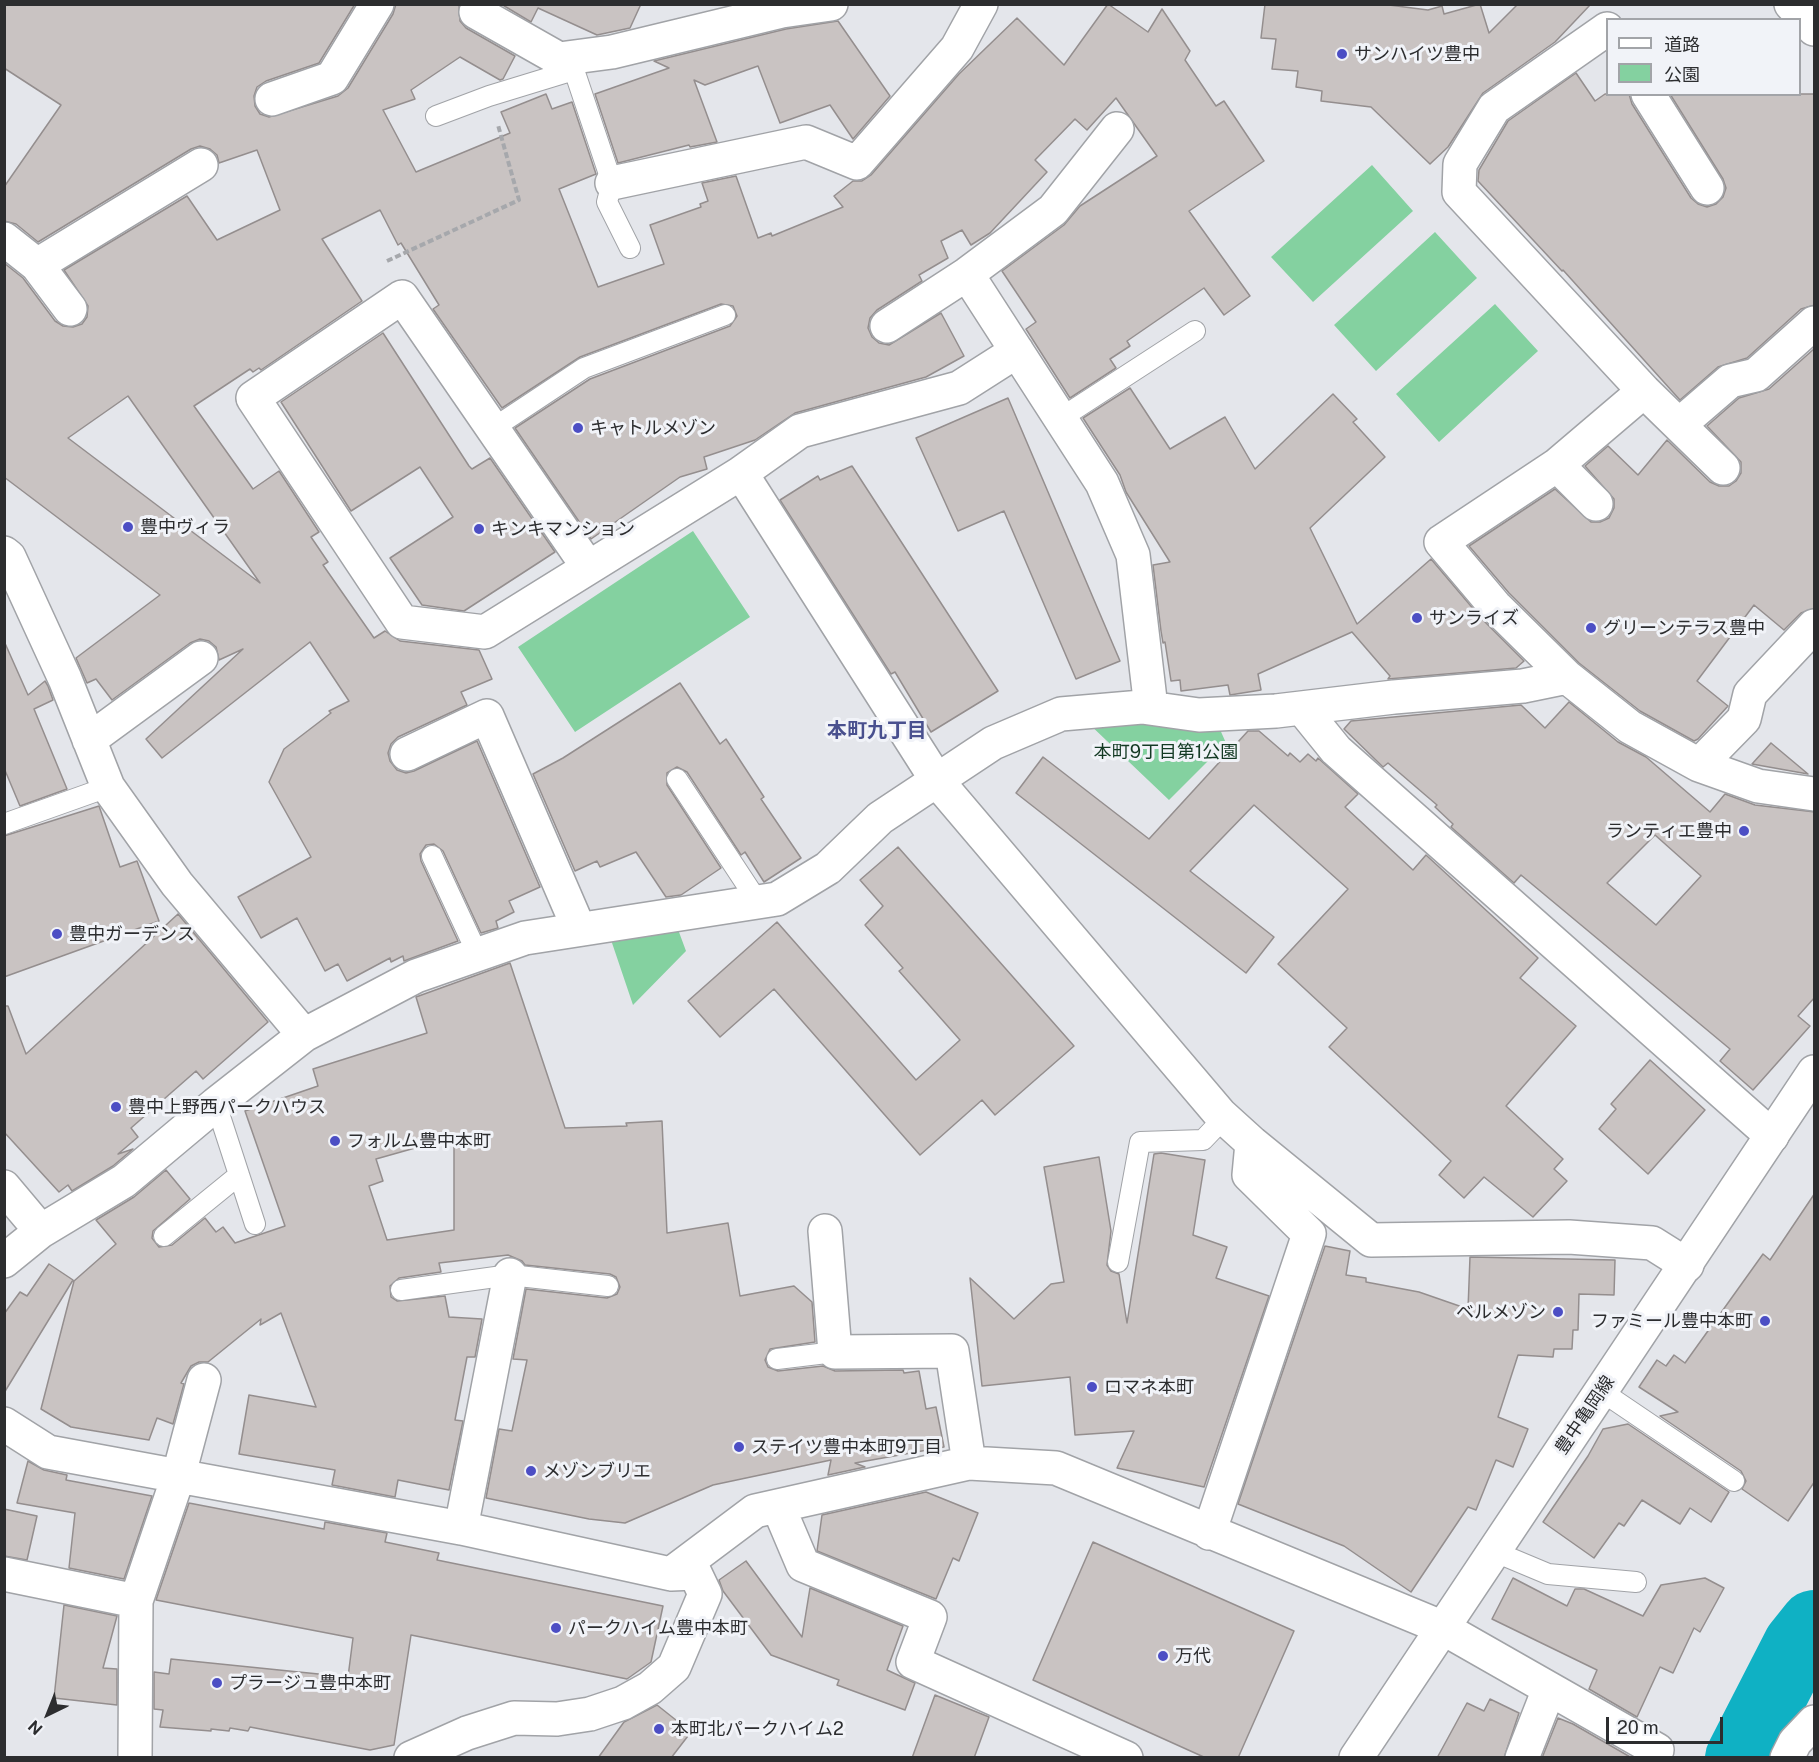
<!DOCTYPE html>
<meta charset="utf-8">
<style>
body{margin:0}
#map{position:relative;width:1819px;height:1762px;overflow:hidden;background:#e4e6eb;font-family:"Public Sans","Noto Sans JP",sans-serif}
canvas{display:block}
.frame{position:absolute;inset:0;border:6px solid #2c2d2f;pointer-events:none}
.legend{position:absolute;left:1606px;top:18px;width:195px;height:78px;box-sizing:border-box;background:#f1f3f8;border:2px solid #a2a4a8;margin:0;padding:8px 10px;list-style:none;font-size:18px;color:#2c2d2f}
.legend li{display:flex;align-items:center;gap:12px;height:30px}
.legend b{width:30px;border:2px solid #a2a4a8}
.north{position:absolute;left:18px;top:1684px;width:60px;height:60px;-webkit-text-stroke:4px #f1f3f8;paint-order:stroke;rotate:223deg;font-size:16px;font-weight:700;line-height:24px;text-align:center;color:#2c2d2f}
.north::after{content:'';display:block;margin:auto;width:21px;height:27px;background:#2c2d2f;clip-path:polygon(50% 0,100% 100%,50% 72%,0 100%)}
.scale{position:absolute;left:1606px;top:1717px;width:117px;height:27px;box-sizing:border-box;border:3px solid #2c2d2f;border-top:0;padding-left:8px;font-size:18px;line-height:21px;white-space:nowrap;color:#2c2d2f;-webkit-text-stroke:4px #f1f3f8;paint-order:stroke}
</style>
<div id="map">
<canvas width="1819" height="1762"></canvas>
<div class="frame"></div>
<ul class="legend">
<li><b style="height:8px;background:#fff"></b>道路</li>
<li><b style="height:16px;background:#84d1a0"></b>公園</li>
</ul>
<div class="north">N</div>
<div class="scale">20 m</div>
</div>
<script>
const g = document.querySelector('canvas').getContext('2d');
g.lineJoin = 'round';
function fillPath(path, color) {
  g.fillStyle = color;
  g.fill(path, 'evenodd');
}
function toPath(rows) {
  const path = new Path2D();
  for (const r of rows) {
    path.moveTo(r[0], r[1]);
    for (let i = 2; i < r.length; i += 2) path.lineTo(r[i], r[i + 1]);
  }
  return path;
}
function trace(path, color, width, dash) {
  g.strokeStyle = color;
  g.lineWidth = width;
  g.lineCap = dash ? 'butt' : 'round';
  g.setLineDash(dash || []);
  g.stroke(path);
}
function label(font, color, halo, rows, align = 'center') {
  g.font = font + ' "Public Sans","Noto Sans JP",sans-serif';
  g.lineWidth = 6;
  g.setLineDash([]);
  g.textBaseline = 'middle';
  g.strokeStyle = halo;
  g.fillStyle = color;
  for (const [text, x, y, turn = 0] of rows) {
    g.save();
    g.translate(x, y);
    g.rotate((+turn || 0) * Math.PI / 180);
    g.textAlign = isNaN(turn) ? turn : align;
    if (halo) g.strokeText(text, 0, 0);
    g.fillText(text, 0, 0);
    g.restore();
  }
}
fillPath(toPath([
 [1372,165,1413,211,1313,302,1271,257],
 [1435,232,1477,278,1376,371,1334,325],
 [1495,304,1538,351,1439,442,1396,394],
 [693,531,750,617,575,732,518,647],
 [1086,721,1218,725,1226,743,1169,800],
 [676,924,686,951,633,1005,609,934]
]), '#84d1a0');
trace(toPath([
 [1740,1758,1798,1645,1814,1625]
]), '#0fb1c4', 70);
const building = toPath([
 [4,4,355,4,319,63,266,81,257,87,254,96,255,106,260,114,269,117,338,96,348,88,393,14,396,4,459,4,460,21,466,28,515,56,503,79,500,80,460,57,411,90,415,99,383,110,416,172,510,133,501,112,546,94,552,109,572,102,596,174,559,189,598,287,664,264,650,225,701,207,700,204,708,201,702,183,736,176,758,238,771,233,772,236,843,207,834,196,853,181,862,181,871,175,959,74,1017,18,1064,65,1108,4,1148,32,1162,9,1190,51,1185,60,1216,106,1224,101,1264,161,1189,211,1250,296,1224,315,1204,288,1127,341,1130,346,1110,359,1116,368,1070,398,1026,329,1036,322,1002,271,1064,225,1080,206,1157,156,1116,98,1087,130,1075,119,1035,160,1047,172,990,233,971,245,962,230,941,241,948,258,919,275,922,281,877,310,870,318,868,328,872,337,879,343,889,345,941,313,964,356,926,377,795,413,755,440,704,457,707,469,680,477,591,539,515,428,590,379,730,326,737,316,733,306,721,304,580,357,502,408,433,309,439,305,401,243,398,245,380,210,322,239,362,301,261,370,259,368,253,372,250,369,194,406,253,489,279,471,319,532,311,537,328,562,323,565,374,638,385,631,400,641,479,650,492,679,461,692,467,705,398,737,391,744,388,753,390,761,397,770,406,773,414,771,477,741,540,887,509,901,514,912,496,921,498,928,481,933,443,851,434,844,426,845,420,854,421,861,458,941,404,961,403,956,391,962,390,958,347,981,338,964,325,971,297,918,261,938,238,897,311,857,269,782,284,749,331,713,329,711,349,701,310,642,162,758,146,739,243,649,219,660,216,647,209,641,200,639,190,643,112,700,96,679,87,683,76,658,160,595,4,477,4,263,23,278,55,321,63,326,73,327,82,324,87,317,88,306,64,270,187,196,217,240,280,210,257,150,219,163,217,155,210,149,200,146,191,149,38,242,16,224,4,221,4,187,61,105,4,68,4,4],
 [128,396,260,583,68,438,128,396],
 [501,4,641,4,630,28,597,35,538,8,531,22,501,4],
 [1265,4,1381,4,1428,10,1442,6,1444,14,1480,4,1489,33,1518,4,1591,4,1555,42,1483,93,1448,147,1430,164,1371,107,1321,101,1322,91,1296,87,1298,71,1272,69,1276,39,1261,38,1265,4],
 [838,21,890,96,853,139,830,105,780,123,758,66,705,85,694,80,717,142,690,147,689,145,618,163,595,94,669,68,654,61,786,29,838,21],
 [1576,73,1595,101,1605,94,1629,94,1632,104,1691,198,1698,204,1707,207,1716,204,1723,197,1726,188,1723,179,1670,94,1815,94,1815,305,1801,309,1747,358,1718,367,1680,400,1563,270,1562,271,1478,181,1479,170,1508,121,1576,73],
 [383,333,469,466,472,469,490,458,555,552,464,611,422,605,390,558,453,517,420,467,351,511,281,402,383,333],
 [1815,348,1815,608,1801,613,1784,630,1754,605,1697,681,1728,706,1698,739,1694,741,1640,711,1579,663,1509,593,1469,546,1555,489,1591,522,1600,522,1609,518,1614,508,1614,499,1585,466,1608,446,1638,475,1667,440,1710,482,1719,486,1729,486,1736,481,1741,473,1741,462,1707,426,1739,398,1769,389,1815,348],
 [1130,388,1170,449,1225,417,1255,469,1333,394,1357,419,1353,422,1385,457,1310,528,1357,624,1431,559,1481,618,1524,661,1516,668,1388,679,1390,676,1352,632,1258,674,1261,690,1230,695,1228,685,1181,691,1180,680,1171,681,1165,642,1163,643,1161,631,1153,565,1170,562,1126,492,1120,475,1083,418,1130,388],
 [1008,398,1120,661,1076,679,1004,511,958,531,916,438,1008,398],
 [852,466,998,691,931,732,895,672,891,674,780,500,818,476,820,480,852,466],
 [4,641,28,695,45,681,48,686,53,700,34,709,67,789,20,806,4,768,4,641],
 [680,683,720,744,726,739,764,797,761,799,801,858,764,882,745,852,741,855,687,772,677,767,667,773,667,785,721,868,681,895,666,897,636,852,600,867,597,861,575,871,533,774,563,758,680,683],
 [1569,702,1618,742,1646,757,1710,812,1725,794,1755,805,1815,812,1815,997,1798,1016,1810,1026,1753,1090,1720,1061,1730,1049,1521,875,1514,883,1451,827,1453,824,1435,807,1437,805,1388,763,1383,767,1344,729,1351,721,1521,705,1545,728,1569,702],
 [1655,835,1701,876,1656,925,1607,883,1655,835],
 [1248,731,1259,731,1288,756,1290,753,1300,762,1308,754,1316,761,1318,758,1358,794,1345,807,1413,870,1426,855,1538,958,1520,978,1576,1026,1506,1106,1563,1159,1554,1169,1567,1181,1533,1217,1484,1177,1464,1198,1439,1175,1451,1161,1329,1047,1347,1028,1278,964,1348,889,1254,805,1190,871,1274,937,1246,973,1016,793,1043,757,1149,839,1248,731],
 [1771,743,1808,774,1752,764,1771,743],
 [99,806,120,867,137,861,159,921,4,977,4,836,99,806],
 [898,847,1074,1046,995,1115,982,1100,920,1155,774,989,720,1037,688,1001,777,922,916,1080,960,1040,899,971,903,968,865,925,883,906,860,880,898,847],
 [178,914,268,1022,203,1079,196,1071,131,1128,138,1137,118,1154,133,1149,113,1166,72,1191,68,1185,59,1192,4,1132,4,1006,8,1006,26,1054,178,914],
 [510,963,565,1128,627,1126,626,1123,662,1121,667,1233,728,1223,740,1296,794,1286,812,1302,815,1342,770,1349,765,1360,768,1367,778,1371,823,1366,835,1371,903,1370,904,1373,919,1371,926,1409,936,1407,944,1447,855,1463,865,1467,828,1475,831,1460,713,1485,625,1523,589,1519,486,1498,499,1429,512,1431,527,1360,513,1359,526,1289,607,1298,617,1294,620,1287,616,1277,610,1274,525,1265,522,1261,508,1255,439,1263,441,1272,399,1278,390,1286,391,1297,397,1301,445,1296,449,1317,482,1319,475,1357,467,1357,455,1420,463,1421,449,1490,398,1480,395,1497,332,1485,335,1470,239,1454,249,1395,316,1407,281,1313,260,1325,261,1319,208,1362,199,1362,191,1366,181,1383,184,1384,173,1424,157,1418,149,1440,71,1427,41,1409,74,1281,116,1244,96,1220,134,1197,166,1170,190,1199,153,1231,152,1238,159,1247,172,1245,205,1218,216,1232,223,1227,235,1243,285,1226,245,1111,318,1086,313,1069,427,1033,416,997,510,963],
 [454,1137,454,1230,387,1240,369,1186,383,1181,376,1159,454,1137],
 [1650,1060,1705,1110,1648,1174,1599,1129,1616,1109,1611,1104,1650,1060],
 [1161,1153,1205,1160,1193,1235,1227,1247,1216,1278,1269,1296,1204,1487,1117,1468,1134,1431,1075,1435,1070,1377,982,1386,970,1278,1014,1319,1051,1284,1064,1282,1044,1167,1099,1157,1111,1231,1107,1265,1111,1271,1119,1274,1127,1323,1154,1154,1161,1153],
 [1815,1193,1815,1481,1788,1521,1742,1489,1746,1481,1741,1471,1660,1416,1678,1412,1639,1387,1657,1360,1666,1366,1674,1355,1685,1363,1763,1254,1770,1260,1815,1193],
 [1325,1246,1350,1251,1346,1275,1366,1278,1366,1282,1419,1292,1468,1309,1470,1257,1615,1260,1614,1295,1579,1294,1578,1330,1573,1330,1572,1349,1554,1349,1553,1357,1518,1355,1498,1417,1528,1429,1513,1467,1496,1460,1476,1510,1468,1507,1411,1592,1344,1546,1238,1504,1325,1246],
 [49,1264,73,1280,4,1393,4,1314,20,1292,27,1296,49,1264],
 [1628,1424,1729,1492,1711,1522,1690,1508,1680,1524,1642,1500,1624,1526,1619,1523,1594,1558,1543,1522,1588,1456,1603,1429,1628,1424],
 [28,1461,44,1470,67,1475,66,1480,152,1496,124,1579,69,1568,75,1513,17,1503,28,1461],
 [926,1492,978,1513,959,1561,953,1558,936,1599,817,1551,822,1515,926,1492],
 [189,1503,324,1529,325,1522,387,1533,385,1542,439,1553,437,1560,663,1606,651,1662,627,1679,411,1635,394,1745,370,1750,250,1727,248,1731,230,1728,229,1731,211,1729,211,1731,160,1727,163,1710,154,1709,154,1672,169,1674,171,1659,348,1677,353,1638,156,1600,189,1503],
 [4,1509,37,1516,27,1560,4,1556,4,1509],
 [1093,1542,1294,1631,1238,1758,1206,1758,1033,1680,1093,1542],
 [746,1561,802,1637,810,1588,903,1626,887,1670,915,1683,905,1710,837,1685,839,1680,771,1655,723,1591,719,1580,746,1561],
 [1513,1578,1567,1606,1575,1589,1584,1589,1643,1616,1661,1585,1705,1578,1724,1588,1700,1632,1694,1628,1673,1673,1660,1667,1637,1717,1589,1689,1597,1670,1492,1619,1513,1578],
 [64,1605,117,1616,103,1668,117,1669,117,1705,54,1698,64,1605],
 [935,1695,989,1717,974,1758,912,1758,935,1695],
 [1490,1699,1519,1713,1504,1758,1437,1758,1467,1703,1484,1711,1490,1699],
 [657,1705,691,1732,671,1758,598,1758,624,1722,657,1705],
 [1558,1718,1573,1724,1632,1758,1542,1758,1558,1718]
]);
fillPath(building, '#c9c3c2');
trace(building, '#948e8e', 1.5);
const lane = toPath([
 [570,58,612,183,607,202,630,248],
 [436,116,489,96,574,70],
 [1061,418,1195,331],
 [492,429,584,368,725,315],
 [677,779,758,902],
 [4,824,108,787],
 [432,856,478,955],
 [216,1104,255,1224],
 [164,1236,239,1175],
 [1118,1262,1140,1142,1203,1140,1224,1118],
 [401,1290,510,1275,608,1286],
 [777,1359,835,1352],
 [1601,1391,1734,1481],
 [1493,1551,1548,1574,1636,1582]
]);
const street = toPath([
 [480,4,476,12,559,59,612,52,782,11,831,4],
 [1791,4,1814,29],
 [1607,29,1494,108,1460,164,1459,192,1644,391,1723,468],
 [1648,94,1707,188],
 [272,99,332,78,377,4],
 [612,183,806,142,857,163,957,48,981,4],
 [4,239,37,265,201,165],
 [37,265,70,309],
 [967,274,1102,483,1133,555,1151,708],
 [887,326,967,274,1053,210,1117,129],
 [1679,425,1730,381,1756,375,1814,323],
 [1557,465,1596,504],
 [741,473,800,431,959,388,1017,351],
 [4,553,9,557,65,679,108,787,177,884,304,1035,416,976,525,938,777,899,828,868,880,818,993,743,1061,714,1142,707,1199,715,1276,711,1394,697,1523,686,1567,677,1630,727,1699,765,1758,786,1814,794],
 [588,567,402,297,253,398,402,622,485,632,741,473,938,782,1220,1114,1252,1143,1371,1240,1569,1237,1652,1243,1687,1265],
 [1567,677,1495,606,1441,542,1557,465,1644,391],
 [1302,708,1336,750,1772,1136],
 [89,740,201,658],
 [407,754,487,716,579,929],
 [1699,765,1744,719,1750,694,1814,626],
 [4,1187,41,1231],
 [825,1231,835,1352,952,1351,969,1463],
 [4,1261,41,1231,124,1181,216,1104,304,1035],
 [4,1424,48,1452,461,1528,671,1574,695,1573,705,1594,674,1667,650,1688,623,1703,590,1714,557,1719,514,1718,467,1733,411,1758],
 [778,1506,803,1565,930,1617,913,1662,1126,1758],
 [461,1528,510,1275],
 [1209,1533,1309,1234,1249,1175,1252,1143],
 [4,1574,136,1601],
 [671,1574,755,1511,969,1463,1056,1468,1441,1627,1657,1750,1653,1758],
 [135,1758,136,1601,179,1474,204,1380],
 [1522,1758,1549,1689],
 [1787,1758,1795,1742,1814,1722]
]);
const primary = toPath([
 [1356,1758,1814,1072]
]);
trace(lane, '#a1a3a7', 22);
trace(street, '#a1a3a7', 36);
trace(primary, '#a1a3a7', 36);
trace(toPath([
 [387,261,519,200,498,125]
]), '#a6a8ac', 4, [6, 3]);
trace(lane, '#fff', 20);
trace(street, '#fff', 33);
trace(primary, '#fff', 33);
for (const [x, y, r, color] of [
 [1342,54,6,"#4c4ec4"],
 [578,428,6,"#4c4ec4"],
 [128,527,6,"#4c4ec4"],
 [479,529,6,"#4c4ec4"],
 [1417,618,6,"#4c4ec4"],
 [1591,628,6,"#4c4ec4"],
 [1744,831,6,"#4c4ec4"],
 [57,934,6,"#4c4ec4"],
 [116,1107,6,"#4c4ec4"],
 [335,1141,6,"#4c4ec4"],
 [1558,1312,6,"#4c4ec4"],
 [1765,1321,6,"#4c4ec4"],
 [1092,1387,6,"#4c4ec4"],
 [739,1447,6,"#4c4ec4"],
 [531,1471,6,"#4c4ec4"],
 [556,1628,6,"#4c4ec4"],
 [1163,1656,6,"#4c4ec4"],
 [217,1683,6,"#4c4ec4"],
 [659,1729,6,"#4c4ec4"]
]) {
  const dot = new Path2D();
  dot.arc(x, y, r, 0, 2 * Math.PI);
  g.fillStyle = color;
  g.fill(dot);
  trace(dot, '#f1f3f8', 2);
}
label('18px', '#2c2d2f', '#f1f3f8', [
 ["サンハイツ豊中",1354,54],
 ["キャトルメゾン",590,428],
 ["豊中ヴィラ",140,527],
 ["キンキマンション",491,529],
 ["サンライズ",1429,618],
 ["グリーンテラス豊中",1603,628],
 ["ランティエ豊中",1732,831,"right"],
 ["豊中ガーデンス",69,934],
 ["豊中上野西パークハウス",128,1107],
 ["フォルム豊中本町",347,1141],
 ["ベルメゾン",1546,1312,"right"],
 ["ファミール豊中本町",1753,1321,"right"],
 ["ロマネ本町",1104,1387],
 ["ステイツ豊中本町9丁目",751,1447],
 ["メゾンブリエ",543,1471],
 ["パークハイム豊中本町",568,1628],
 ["万代",1175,1656],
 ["プラージュ豊中本町",229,1683],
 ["本町北パークハイム2",671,1729]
], 'left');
label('18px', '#143a24', '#f1f3f8', [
 ["本町9丁目第1公園",1166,752]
]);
label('18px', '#2c2d2f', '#f1f3f8', [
 ["豊中亀岡線",1585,1415,-56]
]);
label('bold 20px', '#49508e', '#f1f3f8', [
 ["本町九丁目",877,731]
]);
</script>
